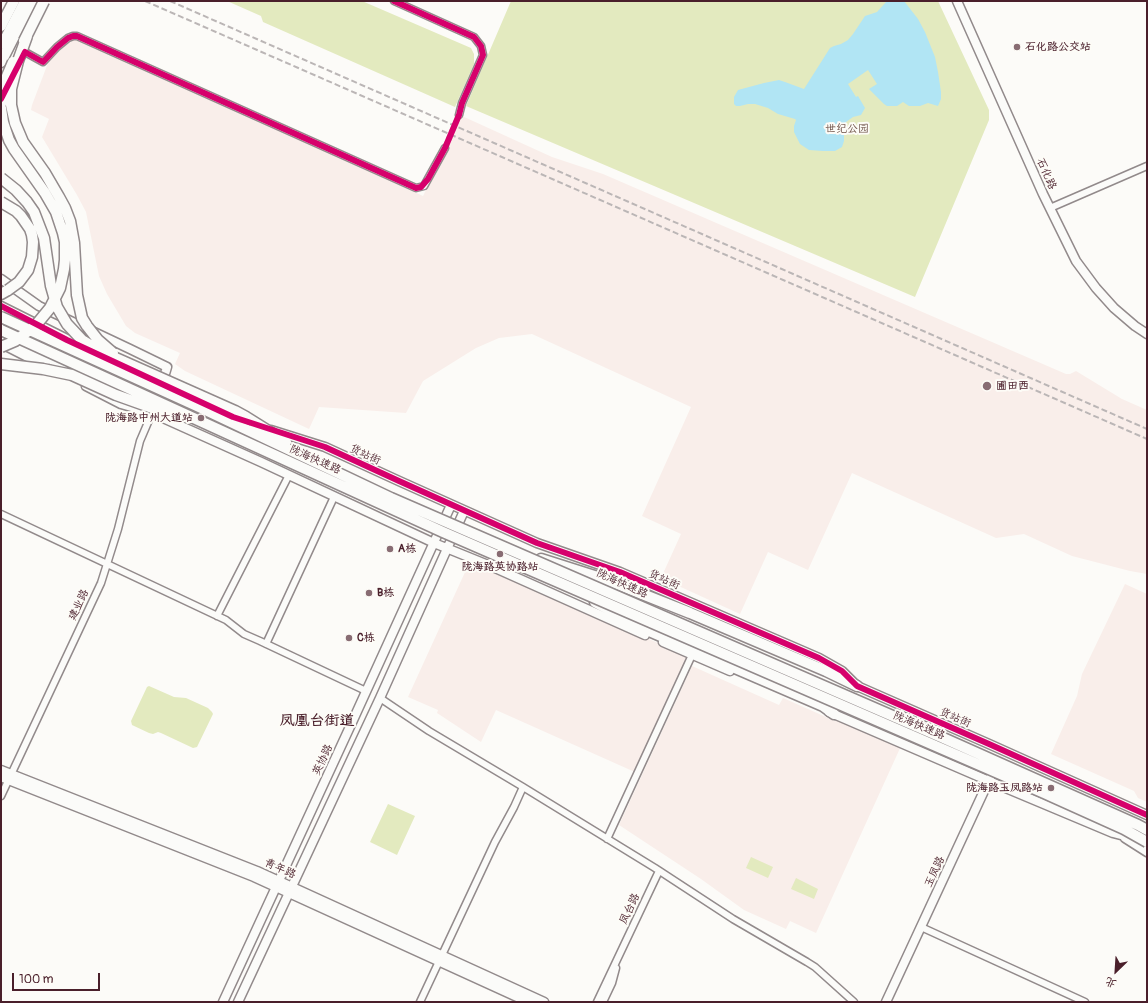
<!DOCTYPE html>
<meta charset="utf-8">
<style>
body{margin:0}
#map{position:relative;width:1148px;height:1003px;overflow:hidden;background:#fcfbf8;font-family:Pangolin,"LXGW WenKai TC",sans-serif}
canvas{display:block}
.frame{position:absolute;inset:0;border:2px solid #4a1f2b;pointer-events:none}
.north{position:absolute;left:1096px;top:951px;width:40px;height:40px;-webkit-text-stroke:3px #fdfcf7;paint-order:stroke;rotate:205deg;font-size:11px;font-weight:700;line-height:16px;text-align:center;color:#4a1f2b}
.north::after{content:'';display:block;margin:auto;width:14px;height:18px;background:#4a1f2b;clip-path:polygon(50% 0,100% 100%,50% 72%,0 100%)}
.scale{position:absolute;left:12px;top:973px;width:88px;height:18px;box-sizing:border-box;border:2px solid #4a1f2b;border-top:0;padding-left:5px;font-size:12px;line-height:14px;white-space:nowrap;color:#4a1f2b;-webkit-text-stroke:3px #fdfcf7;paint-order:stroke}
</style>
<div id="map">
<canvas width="1148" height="1003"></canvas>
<div class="frame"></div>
<div class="north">北</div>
<div class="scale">100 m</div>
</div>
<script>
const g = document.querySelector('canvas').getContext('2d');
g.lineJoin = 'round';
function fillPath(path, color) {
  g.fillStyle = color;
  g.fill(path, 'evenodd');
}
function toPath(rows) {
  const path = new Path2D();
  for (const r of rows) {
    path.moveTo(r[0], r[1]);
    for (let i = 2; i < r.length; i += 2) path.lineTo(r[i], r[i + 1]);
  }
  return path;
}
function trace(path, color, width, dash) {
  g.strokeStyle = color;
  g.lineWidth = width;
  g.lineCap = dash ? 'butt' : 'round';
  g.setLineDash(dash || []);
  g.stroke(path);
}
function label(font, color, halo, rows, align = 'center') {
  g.font = font + ' Pangolin,"LXGW WenKai TC",sans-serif';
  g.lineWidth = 4;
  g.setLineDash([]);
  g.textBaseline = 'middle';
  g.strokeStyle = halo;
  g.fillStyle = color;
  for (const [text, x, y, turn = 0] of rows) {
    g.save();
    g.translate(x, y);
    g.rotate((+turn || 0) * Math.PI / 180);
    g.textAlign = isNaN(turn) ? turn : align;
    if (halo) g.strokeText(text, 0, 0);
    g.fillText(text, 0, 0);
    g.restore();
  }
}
fillPath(toPath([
 [77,38,423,196,462,116,552,157,603,174,1066,374,1070,374,1076,371,1122,399,1147,410,1147,574,1130,571,1072,556,1024,534,996,538,852,473,808,570,768,552,740,614,661,578,681,534,642,516,691,407,532,334,499,338,476,348,423,381,406,413,319,407,309,429,185,371,175,364,180,353,135,333,126,326,107,294,99,276,86,212,77,195,42,137,49,119,31,110,32,105,48,63,60,48,73,39],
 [471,559,689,657,637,773,496,710,481,742,437,713,438,710,408,697],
 [1125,584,1147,594,1147,802,1138,798,1134,791,1051,754,1077,696,1082,674],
 [692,666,779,705,783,698,835,721,837,717,901,746,816,933,790,921,786,929,744,910,701,879,619,825]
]), '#f9eeea');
fillPath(toPath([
 [227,1,362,1,471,48,474,54,474,64,455,107,263,22,261,16],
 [511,1,938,1,989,110,989,120,915,297,466,106],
 [149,686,174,697,186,698,208,708,212,712,213,714,197,747,193,748,161,733,158,732,153,734,149,733,132,725,131,721,147,687],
 [388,804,415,816,397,855,370,842],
 [751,857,773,867,768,878,746,868],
 [796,878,818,889,814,899,791,889]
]), '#e3eabf');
fillPath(toPath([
 [887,1,904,1,918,19,925,32,935,57,938,72,941,92,941,99,938,106,928,103,920,106,909,106,903,102,897,106,887,106,884,104,869,89,877,84,868,70,848,84,856,97,858,96,865,108,861,115,853,117,846,122,844,128,844,141,842,147,835,151,823,151,809,150,800,144,794,132,794,126,796,120,795,119,778,114,768,108,755,104,748,104,740,106,736,106,734,104,734,97,738,90,764,83,779,80,785,82,804,89,830,48,834,46,841,44,848,40,853,34,865,16,877,12]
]), '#b1e5f4');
trace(toPath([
 [445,148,459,115]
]), '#d8cfcf', 6, [6, 3]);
const minor = toPath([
 [394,1,474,37,481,46,483,55,462,103,459,115],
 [22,56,25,52,43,62,57,47,68,38,73,36,77,36,416,188,424,186,445,148],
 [1050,208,1147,166],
 [1,514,226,620,244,634,260,641,366,691],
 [217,616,289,475],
 [266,644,334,497],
 [380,698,429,731,523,787,655,868,733,919,807,962,815,967,854,1002],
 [1,796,101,583,118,529,140,441,152,413],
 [607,839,692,655],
 [921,927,1085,1002],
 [420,1002,495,842,514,807,523,787],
 [597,1002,659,871],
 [603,1002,612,983,616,968]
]);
const tertiary = toPath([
 [957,1,1043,194,1076,261,1096,288,1114,308,1135,326,1147,334],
 [1,45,24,1],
 [1,279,39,306,130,349,167,367,162,384],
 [1,306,99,355],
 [1,337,84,375],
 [2,344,49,368],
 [135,372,188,397],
 [86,386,121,404,152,413,261,462,434,543,493,567,645,635],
 [224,414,251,423],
 [271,430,325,447,399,481,537,543,620,572,819,658,842,671,857,686,989,744,1147,815],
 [663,642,730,671],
 [829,712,989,781,1113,833,1136,839],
 [1,770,257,871,544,1002],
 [1,777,254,877,528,1002],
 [1125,838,1147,852],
 [223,1002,354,718,451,505],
 [238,1002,380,698,464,511],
 [886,1002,990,778]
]);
const trunk = toPath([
 [1,26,14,1],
 [1,62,32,1],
 [1,294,8,290],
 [541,559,607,580,690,613,826,671,857,686],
 [595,602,642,628,823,706,834,714]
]);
trace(minor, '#928a8b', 9);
trace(tertiary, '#928a8b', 11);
trace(trunk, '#928a8b', 13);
trace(minor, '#fbfbf9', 6);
trace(tertiary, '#fbfbf9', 8);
trace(trunk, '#fbfbf9', 10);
trace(toPath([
 [145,1,1147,439],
 [170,1,1147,429]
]), '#bbb6b6', 2, [6, 3]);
const trunkBridge = toPath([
 [27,36,18,61,11,89,11,105,15,123,23,142,45,173,59,197,65,208,70,221,74,243,77,295,82,318,87,326,98,340,113,353],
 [24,41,44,1],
 [1,104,4,83,13,62],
 [1,108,3,122,9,140,14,149,45,193,56,212,63,233,65,242,65,260,64,269,60,288,50,308,36,325,31,329,15,341,1,347],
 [1,178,16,190,27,202,34,212,44,238,51,286,57,307,67,324,82,340,100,351,235,411,246,417,286,442],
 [1,202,16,211,21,216,30,229,32,235,33,242,32,257,28,270,19,282,8,290],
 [1,317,199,407,391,498,941,737,1138,825,1147,830],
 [1,330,443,532,1044,793,1124,829,1147,842],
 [1,364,43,369,72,375,116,395,172,415]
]);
trace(trunkBridge, '#928a8b', 13, []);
trace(trunkBridge, '#fbfbf9', 10);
trace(toPath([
 [1,99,25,52,43,62,57,47,68,38,73,36,77,36,416,188,421,187,428,179,445,148,459,115,462,103,483,55,481,46,474,37,394,1],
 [1,306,67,340,233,417,325,447,399,481,537,543,620,572,819,658,842,671,857,686,989,744,1147,815]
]), '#d6006c', 6);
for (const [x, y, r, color] of [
 [1017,47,4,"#886c73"],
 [987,386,5,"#886c73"],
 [201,418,4,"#886c73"],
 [390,549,4,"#886c73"],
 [500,554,4,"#886c73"],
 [369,593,4,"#886c73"],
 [349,638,4,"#886c73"],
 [1051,788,4,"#886c73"]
]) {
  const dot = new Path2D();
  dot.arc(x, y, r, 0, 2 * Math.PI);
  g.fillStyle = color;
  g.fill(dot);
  trace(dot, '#fdfcf7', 1.5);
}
label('bold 11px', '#4a1f2b', '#fdfcf7', [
 ["石化路公交站",1025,47],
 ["圃田西",996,386],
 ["陇海路中州大道站",193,418,"right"],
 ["A栋",398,549],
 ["陇海路英协路站",500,567,"center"],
 ["B栋",377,593],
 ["C栋",357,638],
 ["陇海路玉凤路站",1043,788,"right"]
], 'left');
label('11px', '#6b4e44', '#fdfcf7', [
 ["世纪公园",847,129]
]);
label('11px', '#4a1f2b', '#fdfcf7', [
 ["石化路",1046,174,66],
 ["货站街",365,455,25],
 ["陇海快速路",315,460,24],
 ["货站街",664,580,24],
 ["陇海快速路",622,584,24],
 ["建业路",79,605,-65],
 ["货站街",955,718,23],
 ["陇海快速路",919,726,23],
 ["英协路",323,760,-65],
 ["青年路",280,869,24],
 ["玉凤路",935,872,-65],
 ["凤台路",630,909,-65]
]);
label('bold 15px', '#4a1f2b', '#fdfcf7', [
 ["凤凰台街道",317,721]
]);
</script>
